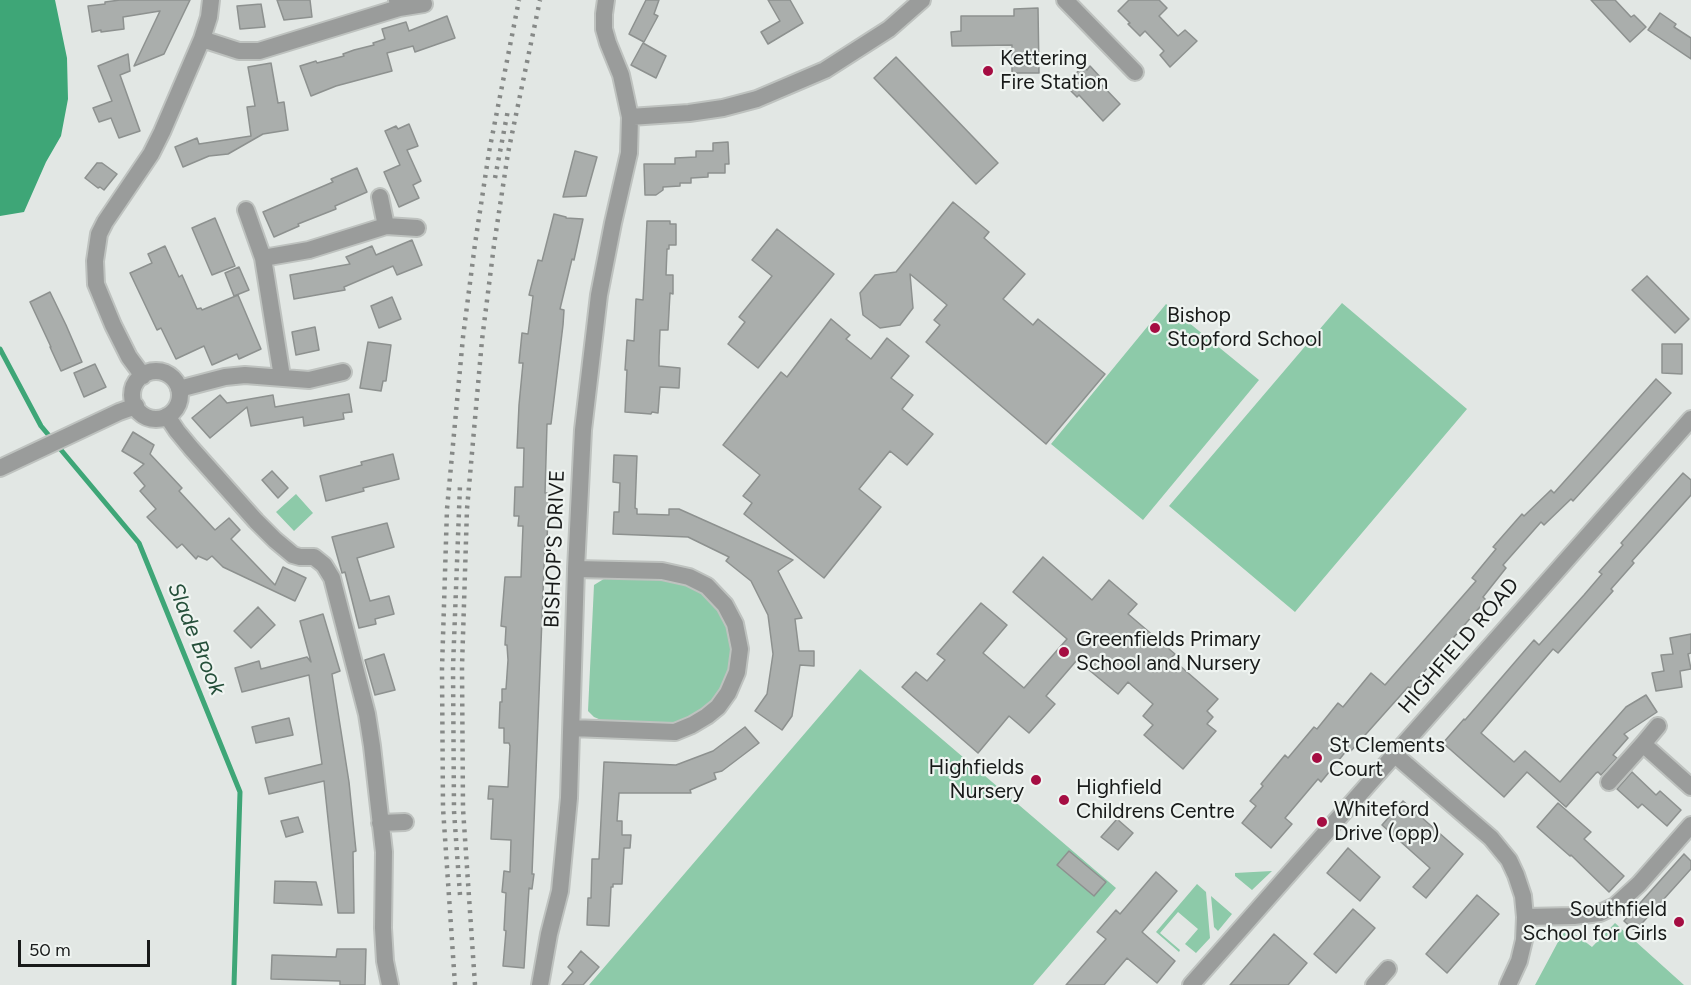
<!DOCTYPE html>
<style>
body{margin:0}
#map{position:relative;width:1691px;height:985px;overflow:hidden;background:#e2e7e4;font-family:Figtree,sans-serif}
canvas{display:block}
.scale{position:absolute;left:18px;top:940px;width:132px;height:27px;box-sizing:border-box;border:3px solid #181a19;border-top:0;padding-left:8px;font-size:18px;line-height:21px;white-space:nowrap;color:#181a19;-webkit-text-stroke:4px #eff4f1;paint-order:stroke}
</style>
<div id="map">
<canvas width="1691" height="985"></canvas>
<div class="scale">50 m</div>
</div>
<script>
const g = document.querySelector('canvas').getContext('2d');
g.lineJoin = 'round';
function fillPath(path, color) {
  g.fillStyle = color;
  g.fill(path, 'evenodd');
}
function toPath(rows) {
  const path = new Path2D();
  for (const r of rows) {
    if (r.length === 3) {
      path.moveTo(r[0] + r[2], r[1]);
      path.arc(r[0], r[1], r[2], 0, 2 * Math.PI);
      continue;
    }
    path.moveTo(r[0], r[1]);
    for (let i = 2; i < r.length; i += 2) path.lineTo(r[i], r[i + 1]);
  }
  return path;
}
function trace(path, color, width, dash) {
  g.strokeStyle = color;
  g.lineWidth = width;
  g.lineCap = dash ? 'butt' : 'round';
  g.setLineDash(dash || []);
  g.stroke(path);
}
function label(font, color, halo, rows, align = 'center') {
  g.font = font + ' Figtree,sans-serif';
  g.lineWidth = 4.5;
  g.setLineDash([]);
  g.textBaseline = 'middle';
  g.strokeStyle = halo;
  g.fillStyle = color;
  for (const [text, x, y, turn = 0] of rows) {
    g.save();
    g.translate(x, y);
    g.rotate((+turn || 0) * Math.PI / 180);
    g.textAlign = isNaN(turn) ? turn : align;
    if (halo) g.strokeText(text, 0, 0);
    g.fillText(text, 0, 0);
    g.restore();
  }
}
fillPath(toPath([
 [1342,303,1467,409,1295,612,1169,506],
 [1166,304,1259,380,1143,520,1051,444],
 [296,494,313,513,294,531,276,512],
 [607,577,662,579,684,584,696,589,707,597,718,608,727,622,731,636,731,656,728,674,723,687,716,697,706,707,691,717,680,722,652,724,601,720,594,717,588,711,594,585],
 [860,669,1116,888,1033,985,589,985],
 [1272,871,1252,890,1235,876,1235,873],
 [1197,884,1206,892,1210,938,1196,953,1185,944,1198,929,1178,912,1160,933,1180,950,1179,952,1156,932],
 [1211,896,1232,914,1218,931,1214,927],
 [1615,923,1684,985,1535,985,1566,927,1592,947]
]), '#8dcaa9');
fillPath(toPath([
 [0,0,55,0,67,58,68,99,61,136,46,162,24,212,0,216]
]), '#3ea677');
trace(toPath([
 [0,349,41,426,139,543,240,792,234,985]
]), '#3ea677', 5);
const building = toPath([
 [120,0,190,0,164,54,134,66,160,11,123,17,124,29,101,32,101,30,92,32,88,6,105,4,105,2,120,0],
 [277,0,310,0,312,17,284,20,277,0],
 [646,0,659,0,654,14,658,16,644,42,629,34,646,0],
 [768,0,790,0,803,23,768,44,761,32,780,21,768,0],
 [1129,0,1159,0,1167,8,1159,16,1178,36,1185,30,1197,41,1170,67,1160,55,1164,51,1145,31,1140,36,1128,24,1130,23,1118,11,1129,0],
 [1591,0,1615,0,1631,17,1634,15,1646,27,1630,42,1591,0],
 [261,4,265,27,240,29,237,6,261,4],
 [1038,8,1039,73,1012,73,1012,45,952,46,951,32,961,31,961,16,1014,16,1014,9,1038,8],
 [1660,13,1676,24,1674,27,1691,38,1691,59,1648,30,1660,13],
 [447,16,455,38,415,52,413,46,387,53,392,71,336,86,311,96,300,66,316,61,317,63,344,56,343,54,354,50,374,45,373,43,385,39,382,29,406,22,409,31,447,16],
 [643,43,666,56,656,78,631,65,643,43],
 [128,54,130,71,120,75,140,131,119,138,111,118,99,122,93,108,112,101,98,66,128,54],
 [896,57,998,163,976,184,874,78,896,57],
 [271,63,278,103,284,102,288,130,263,134,228,154,209,156,183,167,175,147,197,138,199,144,251,136,247,107,255,106,248,67,271,63],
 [1083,66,1087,70,1090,66,1103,80,1100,83,1120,104,1103,121,1079,95,1077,97,1065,85,1083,66],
 [409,124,418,146,407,150,421,181,413,185,419,198,399,207,384,172,400,165,385,131,396,126,398,129,409,124],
 [728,142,729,164,725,164,725,173,708,173,708,177,691,178,691,183,680,183,680,186,663,187,663,190,656,195,645,195,644,164,675,164,675,158,696,157,696,151,713,151,713,143,728,142],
 [575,151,597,157,586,196,563,197,575,151],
 [97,163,102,163,117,174,104,190,100,187,98,188,85,178,97,163],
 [357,168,367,192,335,206,336,209,298,224,299,226,274,237,263,212,333,182,331,179,357,168],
 [953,202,989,232,984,238,1025,274,1003,299,1033,325,1038,319,1105,374,1046,444,926,342,940,325,934,320,947,305,910,274,913,308,900,325,880,328,863,315,860,293,875,275,896,272,953,202],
 [554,214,566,217,566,218,583,219,574,260,572,259,560,309,564,310,563,325,551,424,547,424,545,493,548,493,548,514,547,541,545,541,532,874,534,874,532,889,529,888,524,968,503,966,506,931,504,930,506,893,502,892,504,871,510,872,511,840,491,839,493,799,488,799,489,786,508,787,510,746,509,743,504,743,504,728,499,728,500,702,502,702,502,689,506,689,508,660,507,645,505,645,506,627,501,626,505,577,521,577,523,526,518,526,519,516,514,516,515,487,523,487,524,448,517,448,519,405,523,363,519,363,522,333,528,334,533,296,529,295,538,260,542,261,554,214],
 [215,218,235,266,212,275,192,228,215,218],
 [647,221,670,221,670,224,676,224,676,245,669,245,669,249,667,249,666,275,673,275,673,294,670,293,668,330,660,330,659,357,659,366,680,368,679,388,660,387,658,413,652,412,651,414,625,412,627,370,625,370,627,340,634,341,636,299,643,300,647,221],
 [777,229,834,274,758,368,728,344,745,322,739,317,772,276,752,260,777,229],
 [412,240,422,265,397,275,393,266,344,287,345,290,294,299,290,275,350,264,346,257,372,246,376,255,412,240],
 [165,246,179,277,182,275,197,309,201,308,202,310,238,295,261,349,239,359,237,354,212,365,204,346,176,359,161,328,157,330,130,273,152,263,148,254,165,246],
 [239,267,249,290,234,296,225,273,239,267],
 [1647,276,1689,319,1675,333,1632,290,1647,276],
 [50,292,66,325,82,362,61,371,50,347,51,347,30,302,50,292],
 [392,297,401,319,379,328,371,306,392,297],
 [831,319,850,335,846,339,871,359,887,338,909,356,891,378,913,395,902,409,933,434,907,465,890,451,859,489,881,507,824,578,744,514,752,503,743,496,760,475,723,445,781,372,787,377,831,319],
 [315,327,319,350,296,355,292,332,315,327],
 [368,342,391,345,386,381,383,381,381,391,360,388,368,342],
 [1662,344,1682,344,1682,374,1662,373,1662,344],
 [95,364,106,387,84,397,74,373,95,364],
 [1656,379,1671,393,1573,501,1571,499,1544,525,1541,522,1503,565,1506,568,1483,597,1486,600,1410,688,1408,687,1350,752,1347,750,1321,782,1318,779,1285,818,1292,824,1271,848,1242,823,1256,806,1250,801,1263,786,1261,784,1285,755,1288,758,1314,727,1317,729,1338,703,1343,707,1371,673,1385,685,1476,581,1472,578,1496,549,1493,547,1522,514,1524,516,1551,490,1554,493,1656,379],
 [349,394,352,412,343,413,344,419,304,426,303,417,251,426,247,407,210,438,192,418,220,395,227,403,273,395,275,407,349,394],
 [133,432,154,445,150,454,182,488,179,491,215,530,229,518,240,530,231,539,275,585,283,567,306,578,295,601,223,567,212,556,207,560,198,556,196,559,182,544,177,548,147,517,156,509,140,491,145,486,134,473,144,464,122,451,133,432],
 [393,454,399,479,363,488,364,491,326,501,320,476,362,465,361,462,393,454],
 [614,455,637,456,635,508,637,509,637,514,669,515,669,509,679,509,793,560,778,571,802,618,795,619,799,651,814,651,814,666,800,665,792,716,782,730,755,711,767,694,773,654,768,615,751,581,726,561,729,557,688,537,613,534,614,512,619,512,620,483,613,482,614,455],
 [272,471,288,488,278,498,262,480,272,471],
 [1683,473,1691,480,1691,495,1632,561,1634,563,1611,589,1613,591,1558,653,1553,649,1481,733,1514,762,1525,751,1560,782,1626,707,1646,695,1657,712,1624,734,1628,738,1613,755,1617,758,1601,775,1598,772,1596,773,1566,807,1527,772,1504,797,1443,743,1464,719,1465,720,1534,640,1539,645,1584,595,1602,574,1599,572,1623,545,1621,543,1683,473],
 [387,523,394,547,357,558,370,601,389,596,394,614,375,619,376,624,359,628,345,572,342,573,332,537,387,523],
 [1043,557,1092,600,1109,580,1137,604,1128,614,1175,654,1171,658,1218,699,1207,711,1213,717,1207,724,1216,731,1183,769,1144,735,1153,725,1143,716,1153,704,1128,682,1118,694,1077,660,1046,696,1055,704,1029,733,1009,716,978,753,902,687,916,672,927,681,945,660,937,654,981,603,1007,625,983,653,1024,688,1067,639,1013,592,1043,557],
 [258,607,275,625,251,648,234,631,258,607],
 [323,614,340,671,332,674,349,782,356,851,353,852,354,913,338,913,324,781,269,794,265,778,322,764,309,675,242,692,235,668,259,661,261,669,307,657,311,662,300,621,323,614],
 [1691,634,1691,653,1688,654,1691,669,1680,671,1682,687,1656,691,1652,673,1664,671,1661,655,1673,654,1670,638,1691,634],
 [384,654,395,690,375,695,365,660,384,654],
 [289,718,293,735,256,743,252,727,289,718],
 [745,727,759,743,722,771,714,773,716,779,690,790,691,793,619,793,617,821,622,821,622,835,631,835,630,848,624,848,622,884,613,884,613,887,611,887,609,926,587,925,588,898,591,898,592,859,599,859,604,762,676,765,713,751,745,727],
 [1632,772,1656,795,1660,791,1681,810,1667,826,1642,804,1638,808,1617,789,1632,772],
 [1403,801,1463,854,1426,898,1413,887,1430,868,1382,825,1403,801],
 [1558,803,1591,832,1584,839,1624,876,1609,892,1571,855,1570,856,1537,827,1558,803],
 [298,817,303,832,286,837,281,821,298,817],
 [1117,819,1133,833,1118,850,1101,837,1117,819],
 [1348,848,1380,877,1360,901,1327,873,1348,848],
 [1069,851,1106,882,1094,896,1057,865,1069,851],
 [1684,854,1691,861,1691,869,1635,931,1624,921,1684,854],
 [1156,872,1177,891,1142,932,1175,961,1157,983,1127,958,1104,985,1066,985,1106,939,1097,932,1116,910,1120,914,1156,872],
 [275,881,316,882,322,905,274,903,275,881],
 [1477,895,1499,914,1447,973,1426,954,1477,895],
 [1353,909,1375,928,1336,973,1314,954,1353,909],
 [1274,934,1307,963,1288,985,1230,985,1274,934],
 [337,949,366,949,365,985,340,985,340,981,271,979,272,955,336,957,337,949],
 [581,951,599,967,583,985,562,985,573,972,568,967,581,951]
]);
fillPath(building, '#aaaeac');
trace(building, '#8d918f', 1.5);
const minor = toPath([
 [1065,0,1135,72],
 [399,8,424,4],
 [202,39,239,51,259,51,399,8,397,0],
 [630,117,689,113,723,108,757,99,825,70,889,29,922,0],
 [380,197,386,226],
 [246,210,263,258],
 [156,395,24],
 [143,376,129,357,113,325,96,284,95,261,99,234,105,222,151,154,162,132,202,39,209,17,211,0],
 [282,377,263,258,309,250,386,226,417,228],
 [179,389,225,377,245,375,309,380,343,372],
 [167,416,177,431,191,448,256,521,275,540,293,555,300,557,314,557,324,565,332,578,367,714,372,746,384,852,383,928,385,961,390,985],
 [0,468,119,412,136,406],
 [572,728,675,732,692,725,707,716,718,707,728,693,737,672,740,649,735,624,725,605,707,586,689,577,662,571,576,569],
 [1643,744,1658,726],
 [1394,754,1491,838,1509,860,1516,875,1523,896,1525,917,1524,940,1519,961,1508,985],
 [1609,782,1643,744,1691,787],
 [380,823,405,822],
 [1525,917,1574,916,1600,913,1615,906,1639,884,1691,825],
 [540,985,549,934,560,891,569,798,576,569,583,430,599,295,613,223,629,153,630,117,621,75,608,43,604,29,604,14,606,0],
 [1191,985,1691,419],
 [1374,985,1388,969]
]);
trace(minor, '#bec2bf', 20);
trace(minor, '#9a9c9b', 16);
trace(toPath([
 [495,178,508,110],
 [460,895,454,811,453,667,460,485],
 [455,985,443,808,442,669,447,509,463,337,475,244,489,152,519,0],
 [475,985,463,809,462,667,467,509,482,340,494,245,508,153,540,0]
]), '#868987', 4.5, [3, 6]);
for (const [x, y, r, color] of [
 [988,71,6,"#a50d42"],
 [1155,328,6,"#a50d42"],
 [1064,652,6,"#a50d42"],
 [1317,758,6,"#a50d42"],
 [1036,780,6,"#a50d42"],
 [1064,800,6,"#a50d42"],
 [1322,822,6,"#a50d42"],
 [1679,922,6,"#a50d42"]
]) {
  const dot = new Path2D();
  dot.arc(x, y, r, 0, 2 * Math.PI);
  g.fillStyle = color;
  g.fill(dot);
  trace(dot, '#eff4f1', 2);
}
label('21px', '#181a19', '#eff4f1', [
 ["Kettering",1000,59],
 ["Fire Station",1000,83],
 ["Bishop",1167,316],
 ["Stopford School",1167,340],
 ["Greenfields Primary",1076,640],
 ["School and Nursery",1076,664],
 ["St Clements",1329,746],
 ["Court",1329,770],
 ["Highfields",1024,768,"right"],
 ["Nursery",1024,792,"right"],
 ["Highfield",1076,788],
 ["Childrens Centre",1076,812],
 ["Whiteford",1334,810],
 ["Drive (opp)",1334,834],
 ["Southfield",1667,910,"right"],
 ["School for Girls",1667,934,"right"]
], 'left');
label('21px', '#181a19', '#eff4f1', [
 ["BISHOP'S DRIVE",555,549,-88],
 ["HIGHFIELD ROAD",1459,646,-49]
]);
label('italic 22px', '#254f3a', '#eff4f1', [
 ["Slade Brook",196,639,68]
]);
</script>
